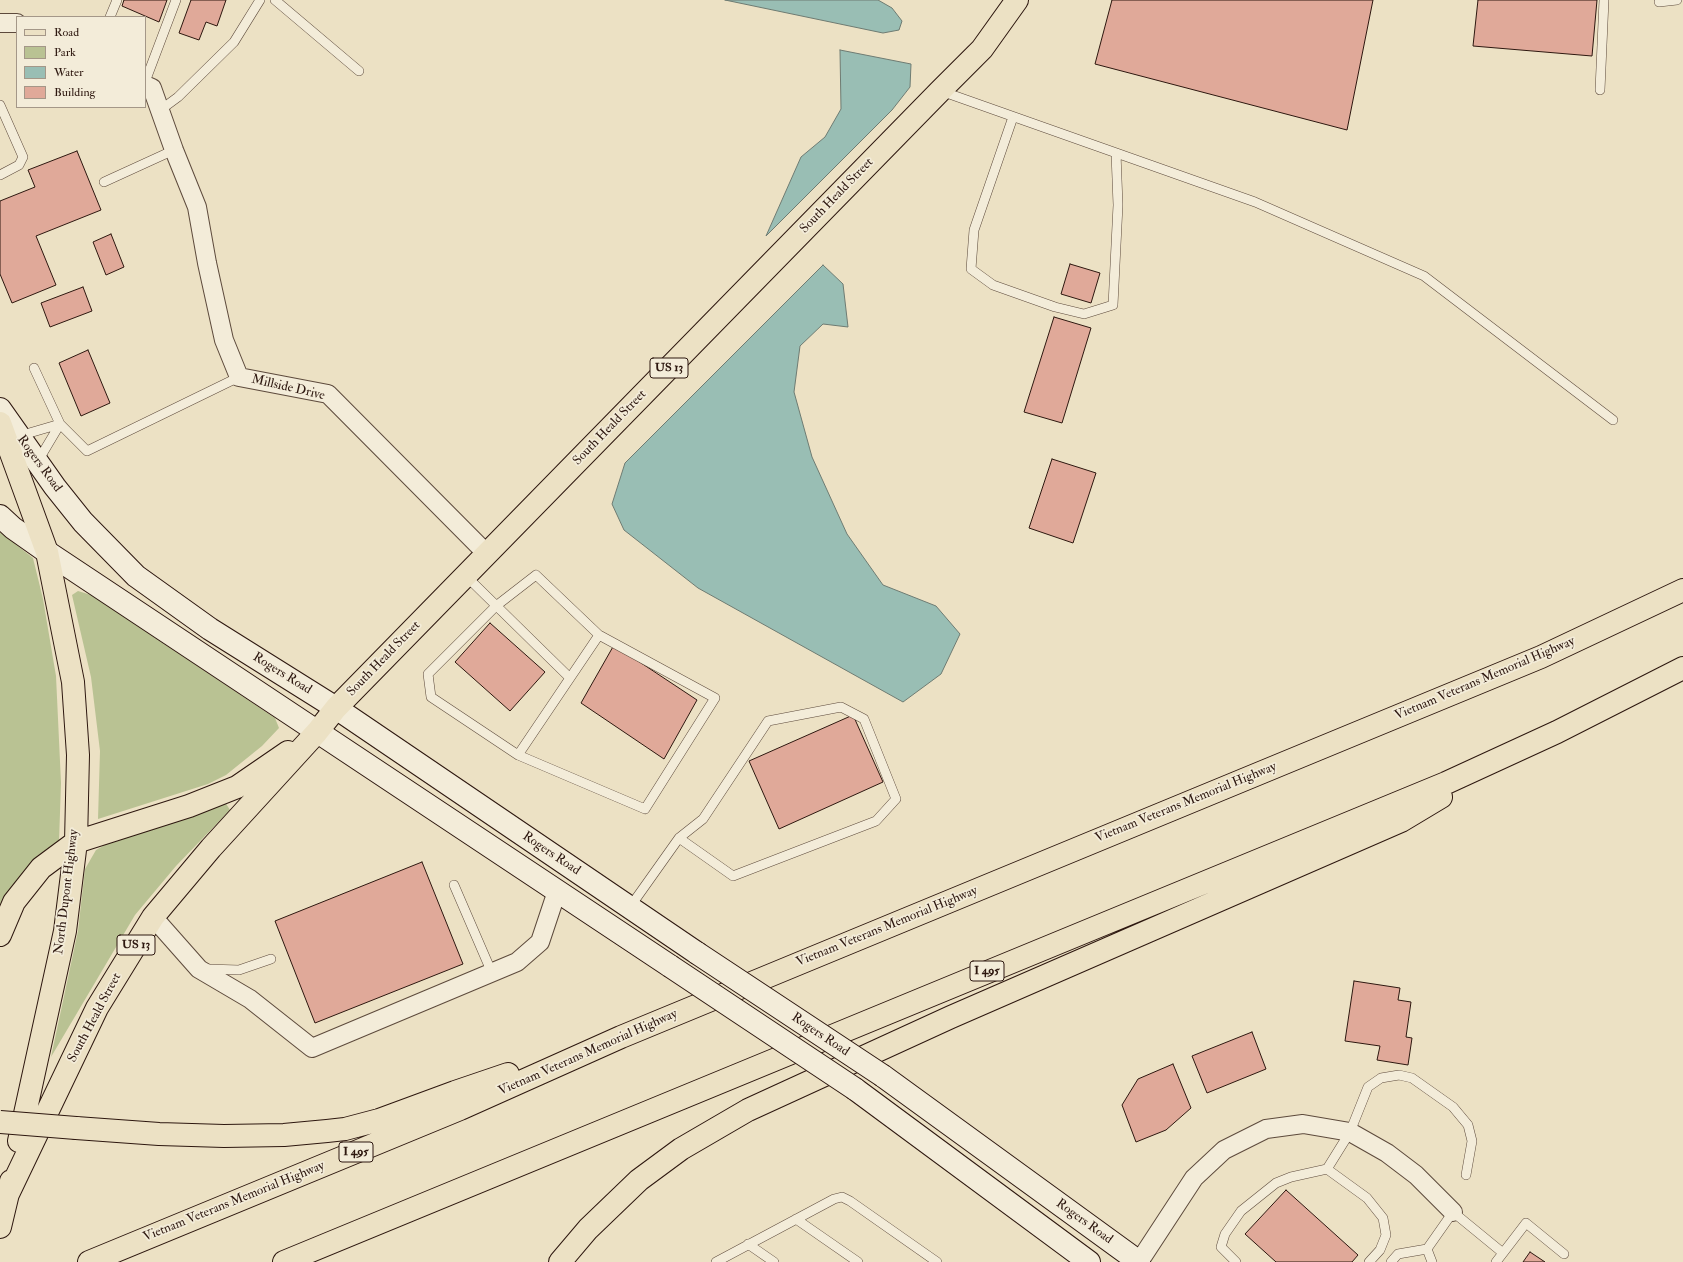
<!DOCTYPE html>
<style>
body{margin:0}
#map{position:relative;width:1683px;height:1262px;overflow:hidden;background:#ece1c4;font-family:"IM FELL Double Pica",serif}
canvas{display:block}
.legend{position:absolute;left:16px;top:16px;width:130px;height:92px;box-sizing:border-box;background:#f3ecd9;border:1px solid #a49788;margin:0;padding:5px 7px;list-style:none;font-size:12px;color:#2d170f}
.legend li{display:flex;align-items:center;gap:8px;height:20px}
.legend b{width:20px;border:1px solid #a49788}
</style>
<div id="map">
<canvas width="1683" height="1262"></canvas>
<ul class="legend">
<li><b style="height:5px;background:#ece1c4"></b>Road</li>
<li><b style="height:11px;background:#b9c293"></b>Park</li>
<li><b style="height:11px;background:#99beb4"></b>Water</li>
<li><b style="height:11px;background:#e0a999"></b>Building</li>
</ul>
</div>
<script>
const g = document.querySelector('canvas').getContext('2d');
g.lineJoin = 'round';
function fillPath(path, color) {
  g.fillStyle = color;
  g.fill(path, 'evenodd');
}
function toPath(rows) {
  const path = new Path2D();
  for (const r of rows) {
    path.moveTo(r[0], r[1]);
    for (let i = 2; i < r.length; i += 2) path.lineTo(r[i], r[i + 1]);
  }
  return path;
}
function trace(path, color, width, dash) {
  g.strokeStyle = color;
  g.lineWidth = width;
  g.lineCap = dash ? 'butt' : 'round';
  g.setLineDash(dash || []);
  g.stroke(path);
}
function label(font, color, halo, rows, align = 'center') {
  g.font = font + ' "IM FELL Double Pica",serif';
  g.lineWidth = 3.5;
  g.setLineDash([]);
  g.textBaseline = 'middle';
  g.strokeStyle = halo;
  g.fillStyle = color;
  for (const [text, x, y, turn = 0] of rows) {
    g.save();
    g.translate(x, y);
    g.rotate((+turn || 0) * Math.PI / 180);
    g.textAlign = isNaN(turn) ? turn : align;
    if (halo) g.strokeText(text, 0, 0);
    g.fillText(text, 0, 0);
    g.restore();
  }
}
fillPath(toPath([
 [0,532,33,558,43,599,56,676,61,783,59,842,37,856,8,891,0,905],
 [78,591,91,595,275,718,279,728,262,746,226,775,208,784,98,819,100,751,91,677,72,595],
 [225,802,230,810,176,866,135,915,51,1057,78,931,85,869,96,850,119,837]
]), '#b9c293');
const water = toPath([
 [725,0,878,0,892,8,902,21,899,30,883,33,725,0],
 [840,50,911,64,910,87,892,110,766,236,801,157,825,137,841,109,840,50],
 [823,265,843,284,848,327,823,324,800,346,794,392,812,457,847,534,883,585,936,606,960,634,941,674,903,702,698,588,624,530,612,504,625,463,823,265]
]);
fillPath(water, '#99beb4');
trace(water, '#6e7b72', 1);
const building = toPath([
 [124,0,167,0,159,22,122,6,124,0],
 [191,0,226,0,217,26,206,22,199,40,179,33,191,0],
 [1112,0,1373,0,1347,130,1095,64,1112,0],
 [1478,0,1597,0,1592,56,1473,46,1478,0],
 [77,151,101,210,36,236,56,285,12,303,0,274,0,201,35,187,28,170,77,151],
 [111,234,124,267,106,275,93,242,111,234],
 [1070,264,1100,273,1091,303,1061,294,1070,264],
 [83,287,92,311,50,327,41,303,83,287],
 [1054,317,1091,328,1062,423,1024,412,1054,317],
 [88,350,110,403,81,416,59,363,88,350],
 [1052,459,1096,473,1073,543,1029,528,1052,459],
 [490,623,545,672,510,711,455,662,490,623],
 [614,645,697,700,664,759,581,703,614,645],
 [853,715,883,782,779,829,749,761,853,715],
 [422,862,463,964,315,1023,275,921,422,862],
 [1354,981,1400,988,1398,1000,1411,1002,1406,1037,1412,1038,1408,1065,1377,1060,1380,1046,1345,1041,1354,981],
 [1252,1032,1266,1069,1207,1093,1192,1056,1252,1032],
 [1173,1064,1191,1108,1166,1130,1136,1142,1122,1105,1138,1079,1173,1064],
 [1286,1190,1358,1255,1352,1262,1276,1262,1245,1234,1286,1190],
 [1530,1252,1545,1262,1523,1262,1530,1252]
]);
fillPath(building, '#e0a999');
trace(building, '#2d170f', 1);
const lane = toPath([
 [275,0,359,71],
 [1659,2,1677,0],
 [110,17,117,0],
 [145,82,176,0],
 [1600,90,1604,0],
 [941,91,1255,202,1424,276,1613,420],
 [0,105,23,157,19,165,0,175],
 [159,111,178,97,234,42,260,0],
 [1013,117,974,230,971,269,993,285,1055,307,1084,314,1113,305,1118,205,1116,153],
 [104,182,174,150],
 [34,368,60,424,87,451,239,377],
 [19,436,60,424,38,461],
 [466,576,570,678],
 [518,755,599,635,715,698,645,809,518,755,431,697,428,674,496,606,536,575,599,635],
 [454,885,492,973],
 [630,907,679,838,703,819,768,721,841,707,864,719,896,799,876,821,733,876,679,838],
 [207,969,239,970,271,959],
 [1327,1169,1367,1198,1383,1218,1386,1235,1380,1250,1369,1262],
 [796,1219,858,1262],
 [748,1244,774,1262],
 [1427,1249,1432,1262],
 [716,1262,834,1199,842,1197,850,1201,937,1262],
 [1236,1262,1221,1247,1225,1234,1241,1211,1276,1183,1291,1177,1327,1169,1350,1132,1368,1087,1381,1078,1399,1075,1412,1078,1453,1107,1468,1125,1472,1141,1466,1175],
 [1391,1262,1398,1254,1427,1249,1453,1212,1503,1253,1526,1223,1564,1254],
 [1496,1262,1503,1253]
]);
const street = toPath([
 [0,23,17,23],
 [145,85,152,88,174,150,197,207,207,263,224,340,239,377,328,394,487,554],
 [153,917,199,969,250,999,312,1048,517,962,540,942,557,891],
 [1139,1262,1194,1178,1224,1150,1266,1129,1303,1124,1350,1132,1387,1153,1416,1175,1453,1212]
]);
const secondary = toPath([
 [0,409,55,487,83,522,136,576,210,629,336,708,697,953],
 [0,516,13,528,47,552,670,966],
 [883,1076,1139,1262],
 [855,1089,1089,1262]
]);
const primary = toPath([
 [0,423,47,552,73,682,78,755,76,842,65,931,19,1141],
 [0,935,14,902,41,868,76,842,189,806,237,787,288,752],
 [8,1194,97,1008,153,917,211,848,317,732,336,708,940,91,982,49,1017,0],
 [0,1227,11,1181]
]);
const highway = toPath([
 [76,1128,159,1134,224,1136,284,1135,327,1131,345,1129,379,1120,455,1092,508,1074],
 [89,1262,460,1109,621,1037,1541,657,1683,590],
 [284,1262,1446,783,1557,732,1683,668],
 [560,1262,588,1229,639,1180,681,1149,748,1110,951,1017,1401,821,1441,797]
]);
trace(lane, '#5d4a3c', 10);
trace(street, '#5d4a3c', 20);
trace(secondary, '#2d170f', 24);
trace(primary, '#2d170f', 24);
trace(highway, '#2d170f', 24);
trace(lane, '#f3ecd9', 9);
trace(street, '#f3ecd9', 18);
trace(secondary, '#f3ecd9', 22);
trace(primary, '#ece1c4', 22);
trace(highway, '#ece1c4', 22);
const secondaryBridge = toPath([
 [697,953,883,1076],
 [670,966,855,1089]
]);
const highwayBridge = toPath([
 [0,1122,76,1128]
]);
trace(secondaryBridge, '#2d170f', 24, []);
trace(highwayBridge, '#2d170f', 24, []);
trace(secondaryBridge, '#f3ecd9', 22);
trace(highwayBridge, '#ece1c4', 22);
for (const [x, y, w] of [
 [669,368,38],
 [136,945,38],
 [987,971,34],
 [356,1152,34]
]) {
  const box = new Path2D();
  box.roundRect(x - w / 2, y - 10, w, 20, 3);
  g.fillStyle = '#f3ecd9';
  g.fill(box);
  trace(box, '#2d170f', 1);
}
label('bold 12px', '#2d170f', null, [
 ["US 13",669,368],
 ["US 13",136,945],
 ["I 495",987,971],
 ["I 495",356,1152]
]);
label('13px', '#2d170f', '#f3ecd9', [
 ["South Heald Street",837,196,-46],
 ["Millside Drive",288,388,13],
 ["South Heald Street",610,428,-46],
 ["Rogers Road",39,464,54],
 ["South Heald Street",384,659,-46],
 ["Rogers Road",282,674,32],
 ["Vietnam Veterans Memorial Highway",1485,679,-23],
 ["Vietnam Veterans Memorial Highway",1186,803,-22],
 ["Rogers Road",551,854,34],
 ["North Dupont Highway",67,892,-83],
 ["Vietnam Veterans Memorial Highway",887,927,-22],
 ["South Heald Street",95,1018,-62],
 ["Rogers Road",820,1035,34],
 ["Vietnam Veterans Memorial Highway",588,1053,-24],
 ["Vietnam Veterans Memorial Highway",234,1202,-22],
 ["Rogers Road",1084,1222,36]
]);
</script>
